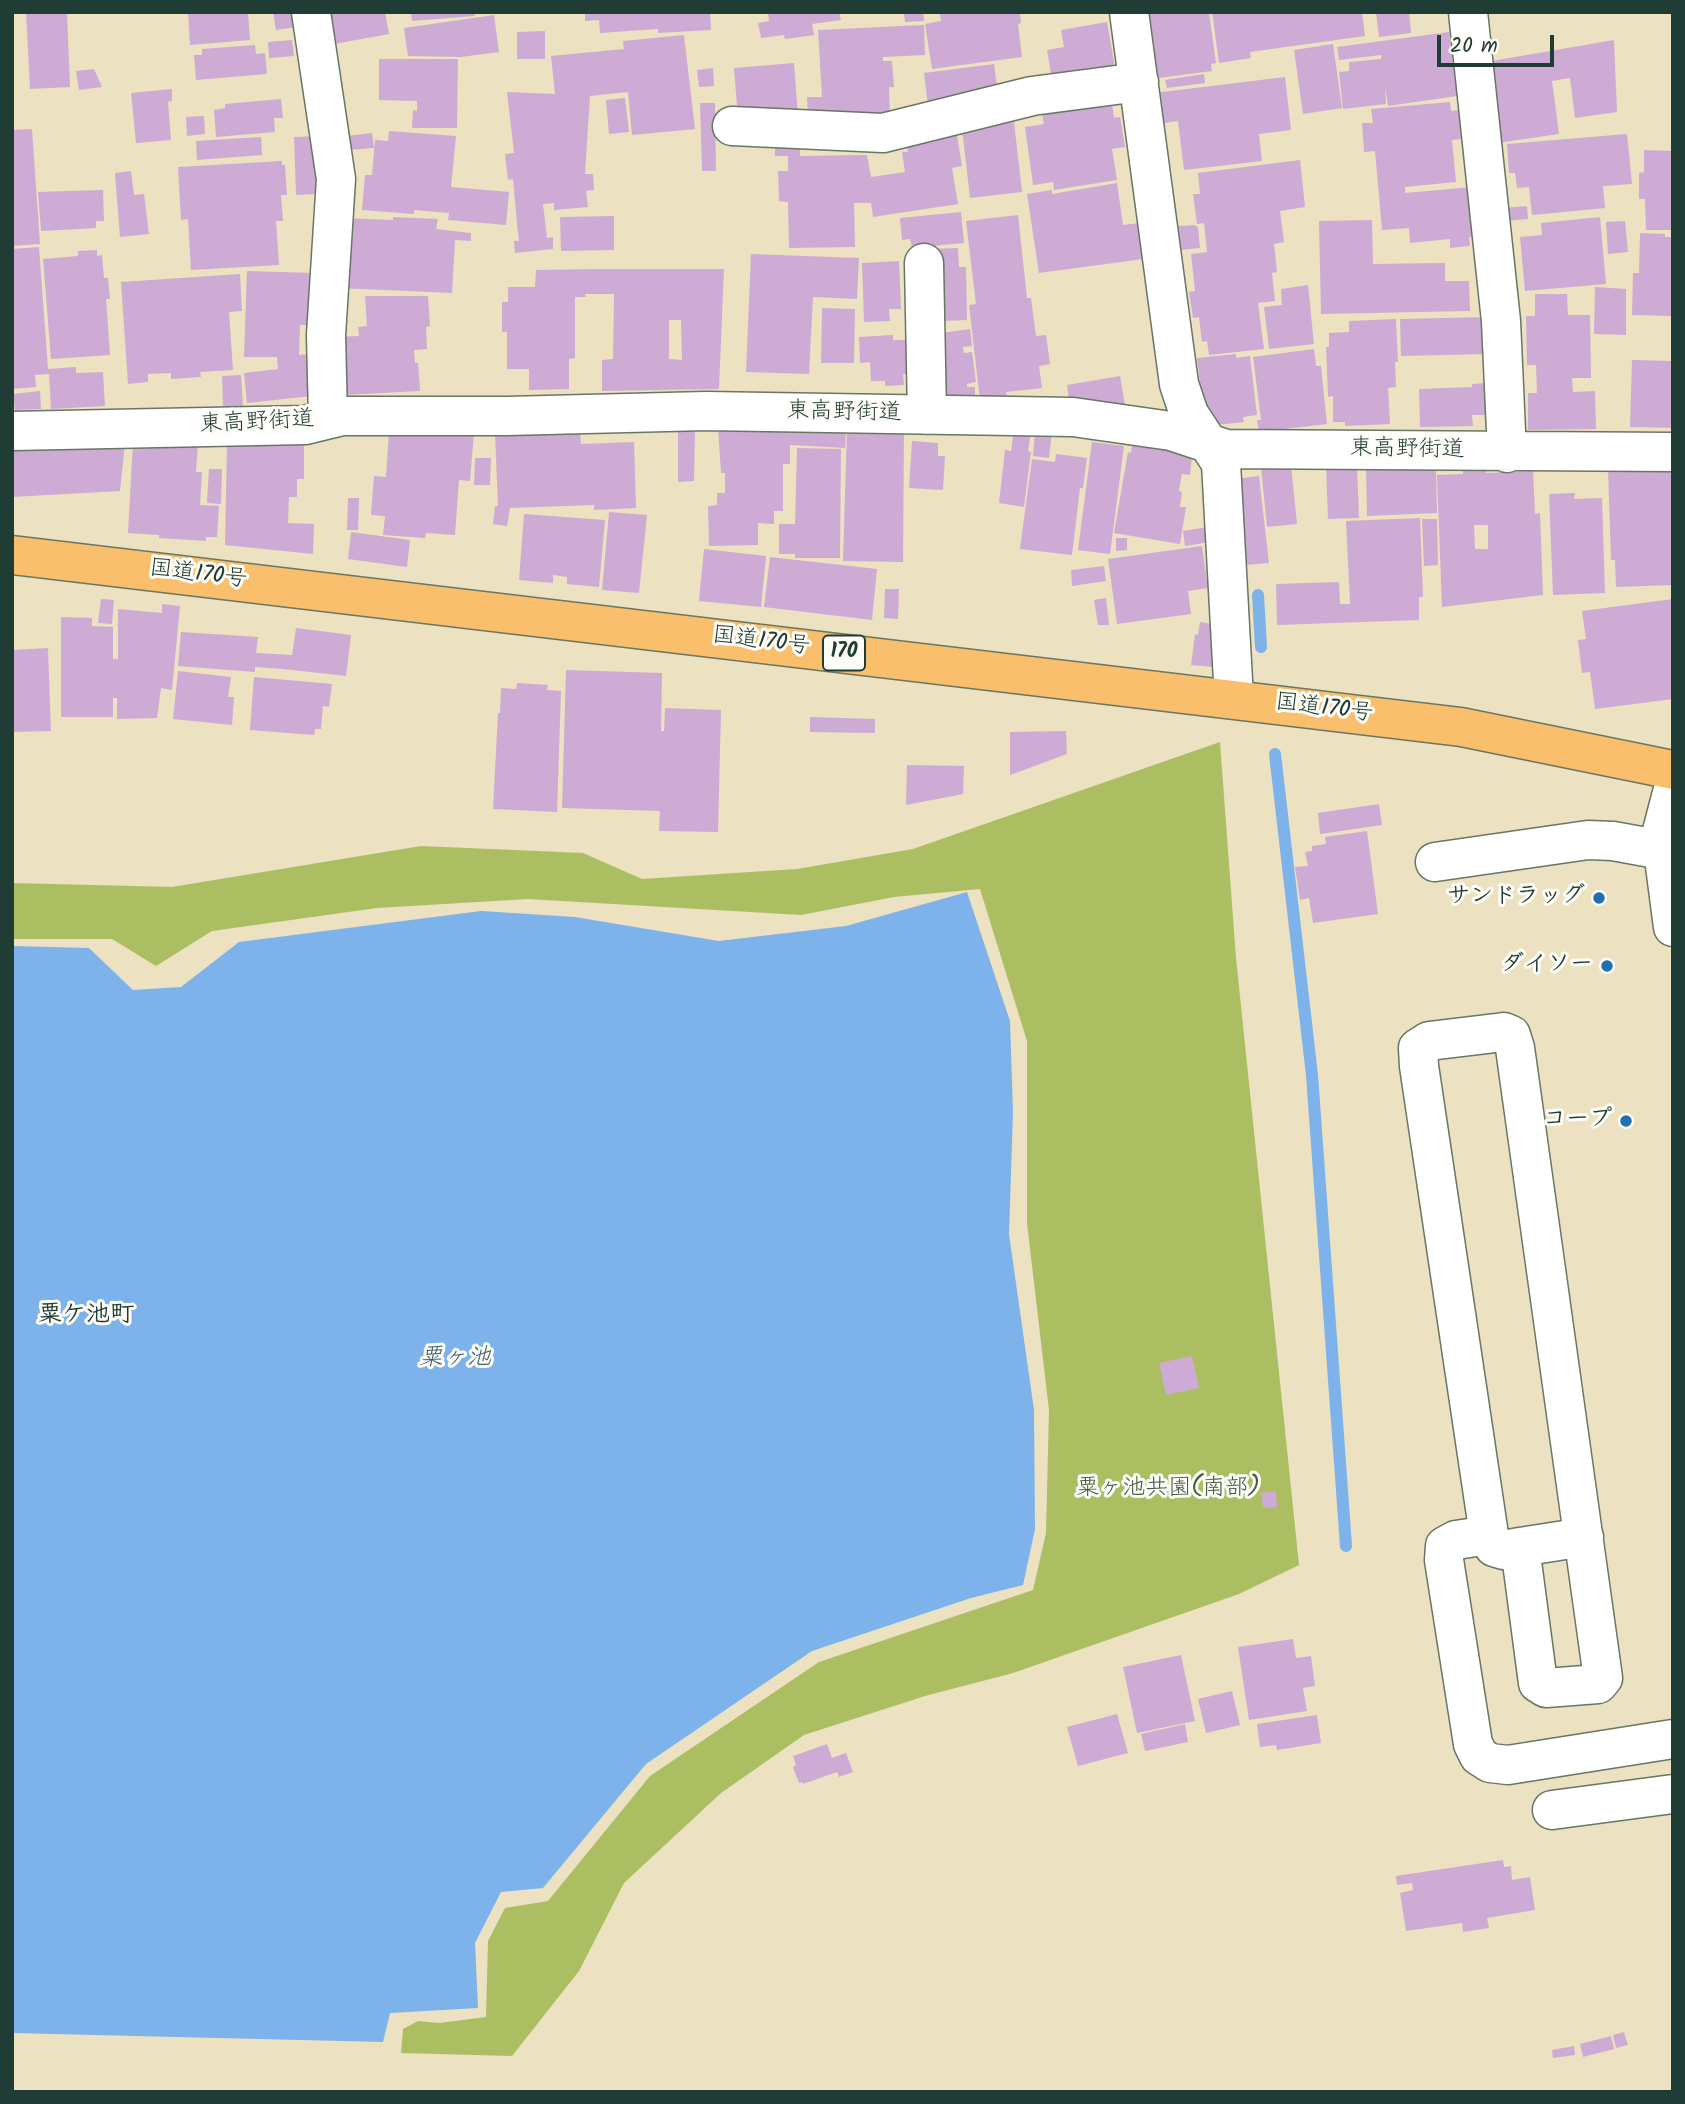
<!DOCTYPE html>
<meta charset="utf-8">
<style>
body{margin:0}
#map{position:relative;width:1685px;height:2104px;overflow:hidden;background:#ece1c0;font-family:Kalam,sans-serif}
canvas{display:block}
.frame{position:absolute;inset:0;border:14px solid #1f3d34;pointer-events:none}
.scale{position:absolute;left:1437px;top:35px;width:117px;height:32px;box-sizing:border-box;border:4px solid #1f3d34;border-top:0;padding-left:9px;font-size:21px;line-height:24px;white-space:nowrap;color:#1f3d34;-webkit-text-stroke:5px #fdfcf7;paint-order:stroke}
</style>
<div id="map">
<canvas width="1685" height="2104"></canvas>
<div class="frame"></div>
<div class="scale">20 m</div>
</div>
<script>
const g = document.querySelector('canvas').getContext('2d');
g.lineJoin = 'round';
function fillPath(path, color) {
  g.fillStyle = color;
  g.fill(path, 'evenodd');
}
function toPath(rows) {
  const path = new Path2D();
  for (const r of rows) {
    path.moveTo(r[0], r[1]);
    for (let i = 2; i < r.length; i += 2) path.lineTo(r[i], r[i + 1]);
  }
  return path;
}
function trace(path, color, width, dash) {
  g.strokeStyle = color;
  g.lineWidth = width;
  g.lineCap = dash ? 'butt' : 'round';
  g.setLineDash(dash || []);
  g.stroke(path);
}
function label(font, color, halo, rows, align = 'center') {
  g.font = font + ' Kalam,"Klee One",sans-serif';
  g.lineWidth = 6;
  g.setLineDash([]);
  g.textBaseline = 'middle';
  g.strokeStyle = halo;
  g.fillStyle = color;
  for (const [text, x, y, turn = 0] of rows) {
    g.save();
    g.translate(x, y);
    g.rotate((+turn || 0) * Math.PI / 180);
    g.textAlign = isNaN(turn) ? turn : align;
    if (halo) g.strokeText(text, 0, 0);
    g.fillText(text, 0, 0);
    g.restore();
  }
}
fillPath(toPath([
 [1220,742,1236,958,1299,1565,1239,1594,1013,1673,925,1696,804,1735,721,1793,624,1883,579,1971,512,2056,401,2053,403,2029,418,2021,439,2023,486,2017,488,1941,505,1908,548,1901,650,1776,819,1662,1033,1590,1046,1533,1049,1410,1027,1223,1027,1041,980,889,894,897,801,915,528,899,377,908,212,931,156,966,112,939,12,939,12,883,172,887,421,846,583,853,642,879,797,869,913,849]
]), '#abbe62');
fillPath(toPath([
 [967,892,1010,1021,1013,1112,1009,1234,1034,1410,1035,1529,1023,1585,971,1598,812,1651,646,1764,543,1888,501,1892,475,1943,478,2008,390,2013,383,2042,12,2033,12,946,89,948,133,990,181,987,239,942,481,911,575,917,719,941,846,926]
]), '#7eb2eb');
trace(toPath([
 [1258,595,1261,647],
 [1275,754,1312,1075,1346,1546]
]), '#7eb2eb', 12);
fillPath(toPath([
 [26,12,67,12,70,87,30,89],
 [188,12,248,12,250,40,190,45],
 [273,12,295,12,297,27,276,30],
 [323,12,385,12,389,34,329,45],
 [411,12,474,12,475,16,412,21],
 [585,12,710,12,711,30,658,33,658,29,600,33,599,20,585,21],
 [768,12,839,12,841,20,812,24,814,35,785,39,784,35,761,38,758,23,769,21],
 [904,12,923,12,924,21,905,22],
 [940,12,1020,12,1021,23,1018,24,1022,57,932,69,925,24,941,21],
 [1143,12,1209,12,1216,63,1211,64,1212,71,1151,79],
 [1212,12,1362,12,1365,36,1250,52,1251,58,1219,63],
 [1376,12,1409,12,1411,33,1379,37],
 [494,15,499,52,461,57,408,56,404,28],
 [1107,22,1116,74,1053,86,1047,50,1064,47,1061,30],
 [924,25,925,55,883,57,883,61,892,61,894,87,889,87,890,116,808,120,807,97,822,97,818,30],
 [545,31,545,59,517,59,517,32],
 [1449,32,1457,96,1388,106,1385,87,1386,104,1343,109,1339,72,1349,71,1349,62,1381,59,1381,55,1339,60,1337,47],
 [684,35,695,129,632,135,628,92,590,96,585,174,593,174,594,190,586,191,588,207,554,210,554,203,543,204,547,238,553,237,553,249,515,253,514,241,519,241,517,224,513,179,508,180,505,154,514,153,507,92,555,94,551,56,624,49,623,41],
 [292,40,294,56,269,58,268,42],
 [1614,40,1617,112,1575,118,1570,78,1552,81,1559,134,1497,143,1486,62],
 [1333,44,1342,108,1303,114,1294,50],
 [255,45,256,54,265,53,267,74,196,80,194,55,202,55,202,49],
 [379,59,458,59,457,128,412,128,413,110,417,111,417,101,379,100],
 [794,63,798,115,738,119,734,68],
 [994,64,998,94,928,106,924,73],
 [713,68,714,86,699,87,697,70],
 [94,69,102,87,79,90,76,71],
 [1204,74,1205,83,1167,88,1165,80],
 [1285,77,1291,130,1259,134,1262,161,1184,170,1178,121,1157,124,1154,93],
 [172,89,172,101,168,102,171,140,136,143,131,93],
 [1111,97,1114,118,1120,117,1125,147,1112,149,1117,180,1054,190,1053,182,1033,185,1025,127,1044,124,1041,108],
 [625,98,629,132,609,134,606,100],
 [281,99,283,118,274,118,275,132,216,137,214,110,225,108,225,104],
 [1450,102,1451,111,1459,110,1461,139,1452,140,1456,182,1405,187,1405,193,1472,187,1476,236,1469,237,1470,246,1450,248,1450,239,1410,243,1409,228,1382,230,1375,151,1364,152,1362,123,1373,123,1371,109],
 [700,103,715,103,716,171,702,171],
 [204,116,205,134,187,136,186,117],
 [1014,122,1022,192,970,198,962,128],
 [955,123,962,166,952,168,958,204,873,217,871,203,854,203,855,247,789,248,788,202,779,201,778,171,788,171,788,156,775,156,775,139,800,138,800,156,867,155,871,177,905,172,902,152,908,152,904,131],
 [32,129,40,244,12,246,12,130],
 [389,131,456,136,451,187,509,192,506,225,448,220,449,213,414,210,414,214,362,210,365,175,372,175,375,140,388,141],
 [372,133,374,148,347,150,346,136],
 [1627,134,1632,184,1603,186,1605,208,1532,215,1529,187,1517,188,1515,173,1509,173,1507,144],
 [317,136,319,194,296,195,294,137],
 [261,137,262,155,197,160,196,141],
 [1644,150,1673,151,1673,230,1646,230,1645,199,1639,199,1639,173,1644,172],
 [1300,160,1305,207,1280,211,1284,242,1274,244,1277,272,1272,273,1275,301,1258,303,1264,349,1209,355,1207,341,1202,342,1199,317,1193,318,1189,292,1195,291,1191,254,1207,252,1204,223,1197,224,1193,194,1200,194,1198,173],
 [282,161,282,165,285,165,287,195,281,195,283,221,276,221,279,265,191,270,188,219,181,220,178,167],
 [131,171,134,195,144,194,149,234,120,237,115,173],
 [1117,183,1123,225,1139,223,1143,259,1039,273,1027,194,1052,190,1052,194],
 [103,190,104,221,96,221,96,228,41,231,38,192],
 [1527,206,1528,219,1504,221,1503,208],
 [961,212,964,243,912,248,910,239,902,240,900,218],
 [1018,215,1027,298,1031,298,1036,336,1046,335,1050,364,1039,366,1042,388,1006,392,1007,396,980,400,969,305,976,304,966,221],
 [614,216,614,250,561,251,560,217],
 [393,217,438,219,436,229,471,233,471,241,455,240,452,293,340,288,343,218,393,220],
 [1600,217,1606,284,1525,291,1520,237,1542,235,1541,223],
 [1372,220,1373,264,1445,263,1445,281,1469,281,1470,311,1321,314,1319,221],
 [1625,221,1628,252,1608,254,1606,222],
 [1194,225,1198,227,1200,248,1180,250,1178,226],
 [1640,233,1665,234,1665,237,1673,237,1673,316,1632,315,1633,273,1639,273],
 [39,247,48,369,76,367,76,373,103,372,105,406,51,409,49,374,35,375,36,387,12,389,12,249],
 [958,248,959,267,966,267,967,320,942,321,932,249],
 [97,250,97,256,102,255,104,278,108,278,110,299,106,299,110,355,51,359,43,259,78,256,78,251],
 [751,254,859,258,857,299,813,297,809,374,746,372],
 [899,261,901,309,889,309,890,321,864,322,862,263],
 [599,269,724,269,719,389,602,391,602,360,613,359,614,294,585,294,586,297,575,297,575,358,569,359,569,389,529,390,529,369,507,369,507,332,502,332,502,302,508,302,508,287,535,287,536,270],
 [669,320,681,320,682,360,669,359],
 [247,271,315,273,309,325,300,325,299,355,310,354,312,396,247,403,244,373,278,369,277,357,244,357],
 [240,274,242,311,229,312,233,370,200,372,201,377,171,379,171,373,148,374,148,382,128,384,121,282],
 [1308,285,1314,344,1269,349,1264,307,1282,305,1281,289],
 [1595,287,1626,289,1626,335,1594,334],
 [1535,294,1567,294,1568,315,1590,315,1591,378,1572,378,1573,392,1595,391,1596,429,1528,430,1528,393,1537,393,1536,365,1527,365,1526,316,1535,316],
 [365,296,428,296,430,326,426,327,427,349,414,350,415,363,418,363,420,391,345,395,338,337,359,336,358,327,367,326],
 [822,308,855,309,854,363,821,363],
 [1487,317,1488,354,1401,356,1400,319],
 [1396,319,1398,362,1395,362,1396,387,1388,388,1390,424,1345,426,1345,422,1333,422,1333,396,1328,397,1326,347,1329,347,1329,333,1349,332,1349,321],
 [970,329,972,346,963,347,964,353,972,352,976,382,967,384,967,387,975,387,975,397,947,398,946,385,941,386,934,334],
 [893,335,893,340,907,340,908,374,903,374,904,385,885,386,885,381,871,381,870,362,860,363,859,337],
 [1314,349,1316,366,1321,366,1327,424,1259,432,1257,420,1261,420,1253,357],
 [1236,354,1236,358,1250,356,1257,415,1243,417,1244,422,1216,425,1215,416,1204,417,1197,358],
 [1632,360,1673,361,1673,428,1630,427],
 [241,375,243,406,223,407,222,376],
 [1120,376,1125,405,1080,398,1069,400,1067,385],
 [1488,383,1488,415,1472,415,1473,426,1420,427,1419,389,1472,387,1472,384],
 [40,391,41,409,15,410,13,394],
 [718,427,846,429,845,448,790,445,790,464,783,464,783,511,774,511,774,524,758,523,758,545,709,546,708,506,717,505,717,493,725,493,725,473,721,473],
 [847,428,904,430,903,562,843,561],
 [678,429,695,429,694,481,678,482],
 [1014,429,1031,432,1028,451,1031,452,1024,507,999,503,1005,450,1011,451],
 [580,430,581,444,634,442,636,508,594,510,594,505,510,508,507,526,493,524,495,506,498,506,495,433],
 [1035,430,1052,431,1049,458,1033,456],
 [389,431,474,432,470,481,459,480,455,535,426,533,425,538,383,535,385,516,371,515,374,476,386,477],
 [1133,439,1192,456,1190,475,1182,474,1179,491,1182,492,1180,507,1186,507,1180,544,1114,533,1128,452,1131,453],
 [133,441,198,444,196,472,202,472,200,505,219,506,217,537,206,537,206,541,159,538,159,535,128,533],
 [912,441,938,443,938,456,945,456,943,490,909,488],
 [1092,442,1124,446,1110,554,1078,550],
 [125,443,120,491,12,497,12,448],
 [227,444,304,444,304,479,297,479,297,497,289,497,288,523,314,524,313,554,225,545],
 [797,448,841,449,840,558,795,558,795,554,779,554,779,524,795,524],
 [1056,454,1087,458,1083,488,1080,488,1072,555,1020,549,1032,459,1055,462],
 [475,458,491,458,490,485,474,485],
 [1485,463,1486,473,1533,471,1535,514,1540,513,1543,595,1442,607,1437,475,1463,474,1463,464],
 [1474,525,1488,525,1488,549,1475,549],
 [1357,464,1359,518,1328,519,1326,466],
 [1291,465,1297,524,1267,527,1261,468],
 [1436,466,1437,513,1367,516,1366,469],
 [1671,467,1673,585,1616,587,1615,560,1611,560,1608,469],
 [209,469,222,469,221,504,207,503],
 [1259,476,1269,563,1245,565,1235,479],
 [1575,493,1574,499,1602,498,1605,593,1553,595,1549,494],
 [348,498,359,498,358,530,347,530],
 [609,512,647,515,639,593,602,590],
 [524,514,605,520,599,587,567,584,567,577,553,575,553,583,519,580],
 [1420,518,1423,597,1419,597,1419,620,1277,625,1276,584,1339,582,1340,604,1350,604,1346,521],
 [1422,519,1437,519,1438,565,1424,566],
 [1208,527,1210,542,1185,546,1183,531],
 [351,532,410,540,407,567,348,559],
 [1116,538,1127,538,1127,550,1116,551],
 [1202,546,1208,588,1188,591,1191,614,1117,624,1108,559],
 [704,549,766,556,761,607,699,601],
 [770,557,877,569,872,620,764,607],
 [1104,566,1106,581,1072,586,1071,570],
 [885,589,899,589,898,619,884,618],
 [1106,598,1109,625,1098,625,1094,600],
 [101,599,114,600,112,624,98,623],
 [1673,599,1673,699,1595,709,1590,672,1582,673,1578,640,1586,639,1582,611],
 [162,604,180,606,172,690,161,688,157,718,117,719,117,698,113,698,113,717,61,717,61,617,92,618,92,626,113,627,113,659,118,659,118,609,162,613],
 [1200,622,1218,625,1214,667,1191,665,1195,634,1198,635],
 [296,628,351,635,346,676,283,669,255,667,255,672,178,666,181,632,258,637,256,653,292,655],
 [48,648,51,731,12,732,12,650],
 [566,670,662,673,661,731,664,731,665,708,721,710,718,832,659,831,660,811,562,808],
 [178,671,231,677,228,697,234,697,232,725,173,719],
 [254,677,332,684,329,707,323,706,321,729,315,729,314,735,250,730],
 [517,683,548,685,547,690,561,691,557,812,493,809,498,713,500,713,501,688,516,689],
 [810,717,875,719,875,733,810,732],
 [1066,731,1067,754,1010,775,1010,732],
 [907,765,964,766,963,794,906,805],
 [1379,804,1382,825,1320,834,1318,813],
 [1367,831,1378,914,1313,923,1309,898,1300,900,1295,867,1308,866,1305,852,1312,851,1312,846,1326,844,1325,837],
 [1192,1356,1199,1388,1166,1395,1159,1363],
 [1276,1491,1277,1507,1263,1508,1261,1493],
 [1293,1639,1296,1658,1311,1656,1315,1686,1303,1688,1307,1711,1249,1720,1238,1647],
 [1181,1655,1195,1721,1137,1733,1123,1667],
 [1232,1691,1240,1725,1206,1733,1198,1699],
 [1117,1714,1128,1753,1078,1766,1067,1727],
 [1317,1715,1321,1743,1277,1750,1276,1745,1260,1747,1257,1724],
 [1185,1724,1188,1742,1145,1751,1141,1734],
 [827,1744,832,1758,846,1753,853,1772,839,1777,837,1772,803,1784,803,1782,799,1783,793,1767,796,1765,793,1756],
 [1503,1860,1504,1867,1511,1866,1512,1880,1530,1877,1535,1910,1487,1918,1489,1928,1463,1932,1462,1923,1406,1931,1400,1893,1413,1890,1412,1883,1397,1885,1396,1876],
 [1624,2032,1628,2045,1616,2048,1613,2035],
 [1611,2036,1614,2049,1583,2057,1580,2044],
 [1574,2046,1575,2055,1553,2058,1552,2050]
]), '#ceabd5');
const minor = toPath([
 [311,12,336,179,326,335,328,419],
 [1129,12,1179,384,1189,414,1221,463,1234,699],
 [1468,12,1501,321,1507,453],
 [732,126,883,133,1032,96,1139,82],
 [924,263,927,415],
 [12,431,305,425,342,416,507,416,706,411,1073,417,1171,431,1226,449,1673,452],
 [1673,789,1661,835,1673,927],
 [1435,862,1588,840,1613,841,1673,852],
 [1504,1032,1511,1035,1515,1048,1603,1678,1598,1684,1546,1688,1538,1683,1520,1547,1504,1550,1494,1547,1489,1535,1419,1066,1418,1048,1429,1041,1504,1032],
 [1489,1535,1456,1540,1445,1546,1444,1560,1473,1744,1479,1756,1490,1763,1508,1765,1673,1739],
 [1520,1547,1584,1537],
 [1552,1810,1673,1794]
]);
const highway = toPath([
 [12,555,1461,727,1673,770]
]);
trace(minor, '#677665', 41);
trace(highway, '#677665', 41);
trace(minor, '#fff', 38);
trace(highway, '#f9bf6d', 38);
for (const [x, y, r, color] of [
 [1599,898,7,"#1f6fb2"],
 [1607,966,7,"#1f6fb2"],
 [1626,1121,7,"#1f6fb2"]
]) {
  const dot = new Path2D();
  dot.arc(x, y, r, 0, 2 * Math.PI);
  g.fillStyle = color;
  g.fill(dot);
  trace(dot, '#fdfcf7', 2.5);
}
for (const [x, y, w] of [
 [844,653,42]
]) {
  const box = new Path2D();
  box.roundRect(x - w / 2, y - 17.5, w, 35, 5);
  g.fillStyle = '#fdfcf7';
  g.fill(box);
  trace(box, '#1f3d34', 2);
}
label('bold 21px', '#1f3d34', null, [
 ["170",844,653]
]);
label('23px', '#1f3d34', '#fdfcf7', [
 ["東高野街道",844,414,1],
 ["東高野街道",257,424,-3],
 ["東高野街道",1407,451,1],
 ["国道170号",198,576,7],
 ["国道170号",761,643,7],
 ["国道170号",1324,710,7]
]);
label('bold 23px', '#1f3d34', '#fdfcf7', [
 ["サンドラッグ",1585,898],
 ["ダイソー",1593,966],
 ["コープ",1612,1121]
], 'right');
label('23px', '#425d40', '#fdfcf7', [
 ["粟ヶ池共園(南部)",1168,1490]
]);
label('bold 24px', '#1f3d34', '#fdfcf7', [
 ["粟ケ池町",86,1317]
]);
label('italic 24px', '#3c606b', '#fdfcf7', [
 ["粟ヶ池",455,1360]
]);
</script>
